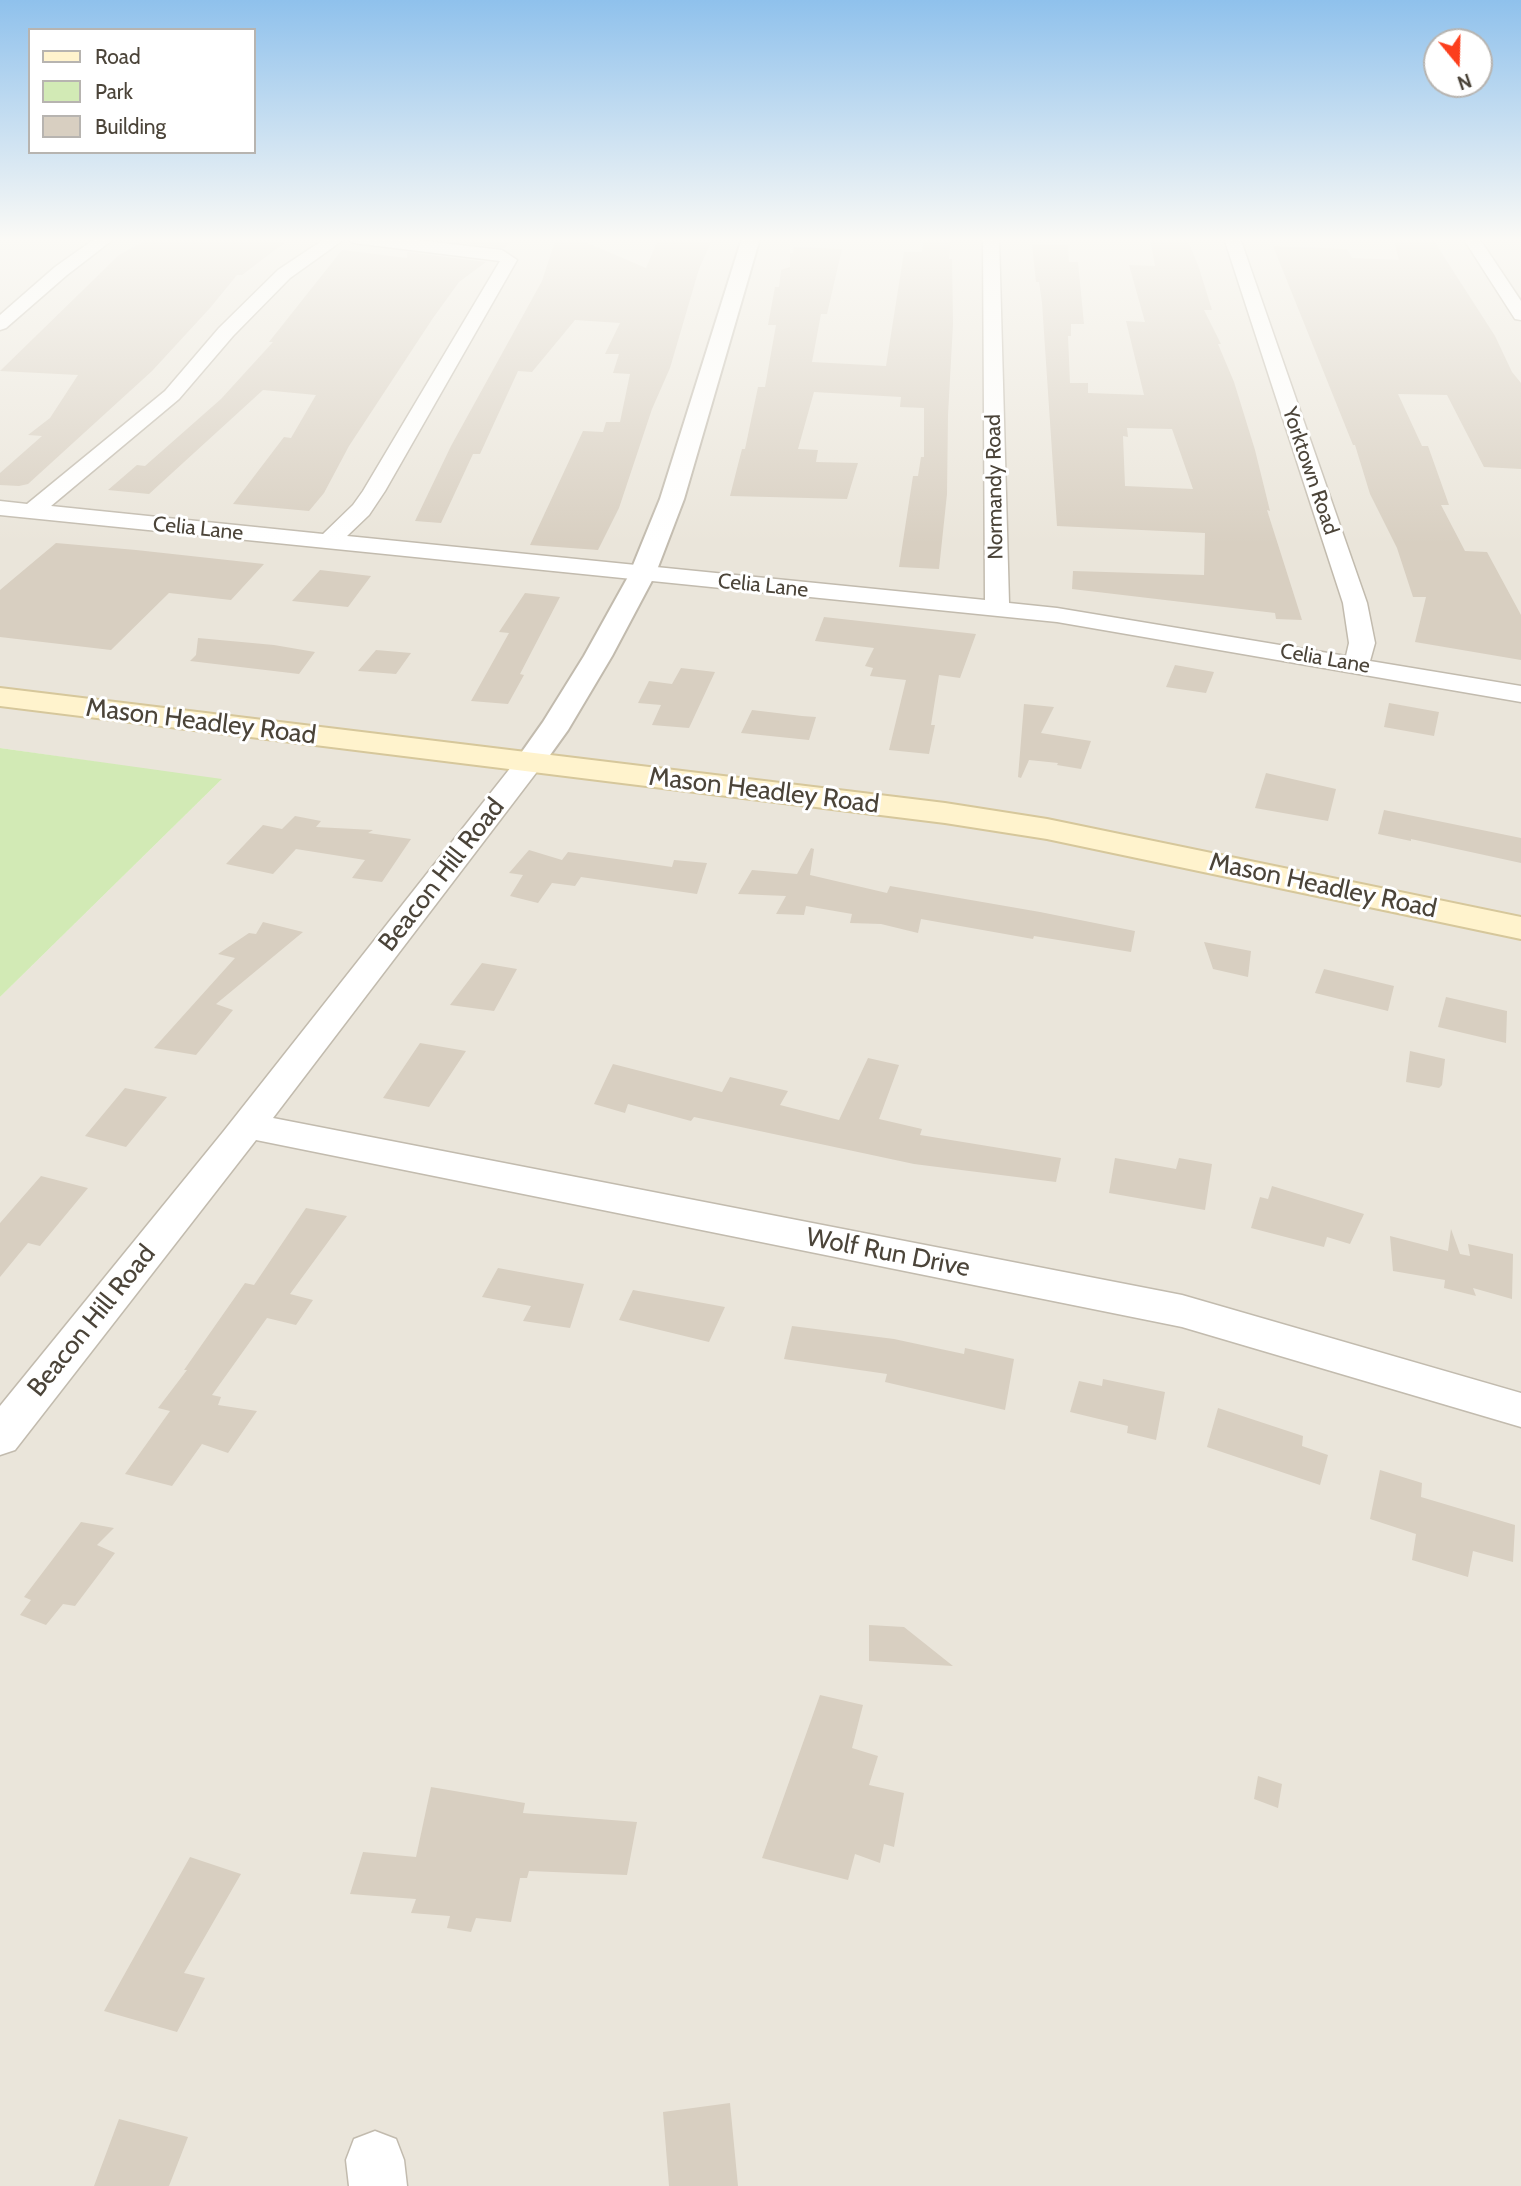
<!DOCTYPE html>
<style>
body{margin:0}
#map{position:relative;width:1521px;height:2186px;overflow:hidden;background:#f6f3ec;font-family:Cabin,sans-serif}
canvas{display:block}
.legend{position:absolute;left:28px;top:28px;width:228px;height:126px;box-sizing:border-box;background:#fff;border:2px solid #b7b4b0;margin:0;padding:9px 12px;list-style:none;font-size:21px;color:#4b4439}
.legend li{display:flex;align-items:center;gap:14px;height:35px}
.legend b{width:35px;border:2px solid #b7b4b0}
.north{position:absolute;left:1423px;top:28px;width:70px;height:70px;box-sizing:border-box;background:#fff;border:2px solid #b7b4b0;border-radius:50%;rotate:161deg;font-size:19px;font-weight:700;line-height:28px;text-align:center;color:#4b4439}
.north::after{content:'';display:block;margin:auto;width:24px;height:32px;background:#fc3f1d;clip-path:polygon(50% 0,100% 100%,50% 72%,0 100%)}
</style>
<div id="map">
<canvas width="1521" height="2186"></canvas>
<ul class="legend">
<li><b style="height:9px;background:#fff3cd"></b>Road</li>
<li><b style="height:19px;background:#d2eab5"></b>Park</li>
<li><b style="height:19px;background:#d8cfc1"></b>Building</li>
</ul>
<div class="north">N</div>
</div>
<script>
const g = document.querySelector('canvas').getContext('2d');
g.lineJoin = 'round';
function fillPath(path, color) {
  g.fillStyle = color;
  g.fill(path, 'evenodd');
}
function toPath(rows) {
  const path = new Path2D();
  for (const r of rows) {
    path.moveTo(r[0], r[1]);
    for (let i = 2; i < r.length; i += 2) path.lineTo(r[i], r[i + 1]);
  }
  return path;
}
function trace(path, color, width, dash) {
  g.strokeStyle = color;
  g.lineWidth = width;
  g.lineCap = dash ? 'butt' : 'round';
  g.setLineDash(dash || []);
  g.stroke(path);
}
function label(font, color, halo, rows, align = 'center') {
  g.font = font + ' Cabin,sans-serif';
  g.lineWidth = 6;
  g.setLineDash([]);
  g.textBaseline = 'middle';
  g.strokeStyle = halo;
  g.fillStyle = color;
  for (const [text, x, y, turn = 0] of rows) {
    g.save();
    g.translate(x, y);
    g.rotate((+turn || 0) * Math.PI / 180);
    g.textAlign = isNaN(turn) ? turn : align;
    if (halo) g.strokeText(text, 0, 0);
    g.fillText(text, 0, 0);
    g.restore();
  }
}
fillPath(toPath([
 [0,238,1521,238,1521,2186,0,2186,0,997,221,780,0,748]
]), '#eae5da');
fillPath(toPath([
 [0,748,222,779,0,997]
]), '#d2eab5');
fillPath(toPath([
 [150,238,242,238,284,243,242,275,237,275,210,308,152,371,28,484,19,486,0,485,0,473,42,436,28,435,50,418,78,375,0,371,119,255],
 [425,238,517,238,504,248],
 [556,238,576,238,646,268,658,240,711,242,699,269,670,368,652,409,619,508,598,550,530,545,583,431,603,432,606,422,620,422,630,374,613,373,619,354,605,354,620,323,575,320,532,372,518,371,480,454,473,454,441,523,415,521,451,446,542,281],
 [924,238,951,238,949,259,952,259,953,324,948,415,947,494,939,569,899,567,913,476,918,476,921,457,924,457,924,408,900,407,901,397,814,392,798,449,818,450,816,462,858,463,847,499,730,496,742,449,745,449,758,387,765,387,776,325,768,325,775,287,779,287,781,270,790,267,790,253,793,253,794,247,842,249,827,314,821,314,812,362,886,366,904,252,922,252],
 [1150,238,1187,238,1199,268,1212,310,1204,310,1221,344,1218,344,1234,382,1255,450,1270,511,1267,510,1302,620,1276,619,1275,613,1072,589,1073,571,1204,575,1205,533,1057,526,1042,303,1039,282,1036,282,1032,244,1068,245,1069,262,1078,262,1084,324,1071,324,1071,336,1068,336,1070,383,1088,383,1088,393,1144,395,1126,321,1145,322,1129,265,1155,266],
 [1127,428,1172,429,1193,489,1125,486,1123,436,1128,437],
 [1393,238,1432,238,1495,336,1512,372,1521,383,1521,469,1484,467,1447,395,1398,394,1422,446,1428,446,1449,505,1441,505,1465,551,1487,552,1521,615,1521,660,1415,642,1426,597,1413,597,1397,548,1370,494,1355,445,1353,445,1273,246,1347,249,1352,258,1399,260],
 [342,250,407,258,407,252,486,262,459,282,433,318,349,446,324,493,309,511,233,504,284,437,291,438,316,395,263,390,149,494,108,490,137,465,145,466,221,399,273,342,269,342],
 [56,543,136,550,264,564,231,600,169,593,111,650,0,637,0,590],
 [320,570,371,576,348,607,292,601],
 [525,593,560,597,520,674,524,675,508,704,471,701,509,633,499,632],
 [824,617,976,634,960,678,939,675,931,725,935,725,929,754,889,750,906,680,870,676,873,668,865,666,874,648,815,641],
 [198,638,274,645,315,652,299,674,190,661,196,655],
 [376,650,411,653,396,674,358,671],
 [1175,665,1214,672,1206,693,1166,687],
 [681,668,715,672,689,728,652,725,661,705,638,703,649,681,672,684],
 [1389,703,1439,712,1434,736,1384,727],
 [1024,704,1054,707,1041,733,1091,741,1081,769,1057,765,1058,763,1029,760,1021,778,1018,777],
 [752,710,802,716,816,717,809,740,741,733],
 [1266,773,1336,789,1328,821,1255,808],
 [1384,810,1521,838,1521,863,1411,839,1411,841,1378,834],
 [295,816,321,821,316,827,373,830,368,833,411,839,382,882,352,878,365,860,296,849,273,874,226,864,263,825,282,829],
 [811,848,814,849,810,875,887,893,890,886,1040,912,1135,931,1131,952,1034,936,1033,939,921,919,918,933,881,924,850,923,852,914,806,906,804,915,776,914,786,896,738,894,752,870,797,874],
 [529,850,562,860,568,852,672,867,674,860,707,863,697,894,581,877,575,886,552,883,538,903,510,896,523,875,509,873],
 [263,922,303,932,216,1004,233,1010,196,1055,154,1048,235,958,218,954,249,933,256,934],
 [1204,942,1251,951,1248,977,1213,969],
 [482,963,517,969,494,1011,450,1005],
 [1324,969,1394,986,1388,1011,1315,993],
 [1446,997,1507,1011,1506,1043,1438,1027],
 [420,1043,466,1051,429,1107,383,1098],
 [1410,1051,1445,1059,1442,1085,1439,1088,1406,1082],
 [868,1058,899,1065,879,1119,922,1129,920,1135,1061,1158,1056,1182,914,1164,694,1117,691,1121,628,1104,625,1113,594,1104,613,1064,722,1092,730,1077,788,1091,780,1105,839,1120],
 [125,1088,167,1097,126,1147,85,1136],
 [1115,1158,1176,1169,1179,1158,1212,1164,1205,1210,1109,1193],
 [41,1176,88,1188,40,1246,28,1243,0,1277,0,1223],
 [1272,1186,1364,1214,1350,1244,1327,1237,1324,1247,1251,1228,1260,1197,1268,1199],
 [306,1208,347,1216,290,1294,313,1300,296,1325,267,1318,212,1395,221,1397,218,1405,257,1411,228,1453,202,1444,172,1486,125,1474,170,1411,158,1408,187,1370,184,1370,245,1283,254,1285],
 [1451,1229,1460,1254,1470,1256,1468,1244,1513,1254,1512,1299,1473,1288,1476,1296,1444,1288,1445,1280,1393,1271,1390,1236,1448,1251],
 [498,1268,584,1284,570,1328,523,1321,531,1306,482,1297],
 [633,1290,725,1307,709,1342,619,1320],
 [792,1326,894,1339,964,1354,965,1348,1014,1359,1005,1410,885,1382,887,1374,784,1359],
 [1103,1379,1165,1392,1156,1440,1127,1433,1128,1426,1070,1412,1079,1381,1102,1386],
 [1218,1408,1303,1436,1302,1446,1328,1455,1320,1485,1207,1447],
 [1380,1470,1422,1483,1421,1497,1515,1525,1513,1562,1473,1551,1468,1577,1412,1560,1416,1534,1370,1519],
 [81,1522,114,1528,97,1545,115,1553,75,1606,63,1604,46,1625,20,1615,31,1600,24,1597],
 [869,1625,904,1627,953,1666,869,1661],
 [820,1695,863,1705,852,1748,878,1756,869,1785,904,1793,894,1847,884,1844,880,1863,855,1854,848,1880,762,1858],
 [1258,1776,1282,1784,1278,1808,1254,1799],
 [431,1787,525,1803,523,1813,637,1822,627,1875,529,1871,527,1878,520,1878,511,1922,476,1918,471,1932,447,1928,450,1916,411,1913,416,1899,350,1894,363,1852,416,1857],
 [190,1857,241,1874,184,1973,205,1978,177,2032,104,2011],
 [730,2103,738,2186,669,2186,663,2112],
 [119,2119,188,2137,169,2186,94,2186]
]), '#d8cfc1');
const minor = toPath([
 [96,238,115,238,67,275,6,328,0,330,0,315,55,267,96,238],
 [326,238,400,238,502,250,517,260,385,491,369,515,347,536,985,600,983,238,999,238,1009,603,1057,608,1346,656,1349,643,1343,603,1224,238,1240,238,1367,603,1375,643,1370,661,1521,686,1521,702,1057,622,0,515,0,501,27,504,165,391,219,328,278,270,326,238],
 [346,238,354,243,500,261,363,491,353,505,323,534,51,506,179,399,233,336,290,278,346,238],
 [1463,238,1479,238,1521,301,1521,320,1515,319,1463,238],
 [529,755,539,757,543,763,539,769,273,1118,1182,1295,1521,1393,1521,1427,1182,1327,256,1140,15,1450,0,1455,0,1406,223,1132,519,757,529,755],
 [375,2131,396,2139,404,2160,407,2186,349,2186,346,2160,354,2139,375,2131]
]);
const tertiary = toPath([
 [742,238,760,238,684,499,655,575,612,656,568,730,540,769,529,772,518,769,514,763,543,722,584,656,629,575,660,499,742,238]
]);
const secondary = toPath([
 [0,688,945,803,1047,819,1521,917,1521,939,1047,839,945,823,0,706,0,688]
]);
trace(minor, '#c2bbae', 3);
trace(tertiary, '#c2bbae', 4);
trace(secondary, '#d6c79b', 4);
fillPath(minor, '#fff');
fillPath(tertiary, '#fff');
fillPath(secondary, '#fff3cd');
const sky = g.createLinearGradient(0, 0, 0, 544);
sky.addColorStop(0, '#8fc1ec');
sky.addColorStop(0.44, '#fbfaf6');
sky.addColorStop(1, '#fbfaf600');
g.fillStyle = sky;
g.fillRect(0, 0, 1521, 544);
label('21px', '#4b4439', '#fff', [
 ["Yorktown Road",1310,471,71],
 ["Normandy Road",995,487,-91],
 ["Celia Lane",198,529,6],
 ["Celia Lane",763,586,6],
 ["Celia Lane",1325,659,10]
]);
label('26px', '#4b4439', '#fff', [
 ["Mason Headley Road",201,722,7],
 ["Mason Headley Road",764,791,7],
 ["Beacon Hill Road",442,875,-52],
 ["Mason Headley Road",1323,886,12],
 ["Wolf Run Drive",888,1253,11],
 ["Beacon Hill Road",92,1321,-51]
]);
</script>
